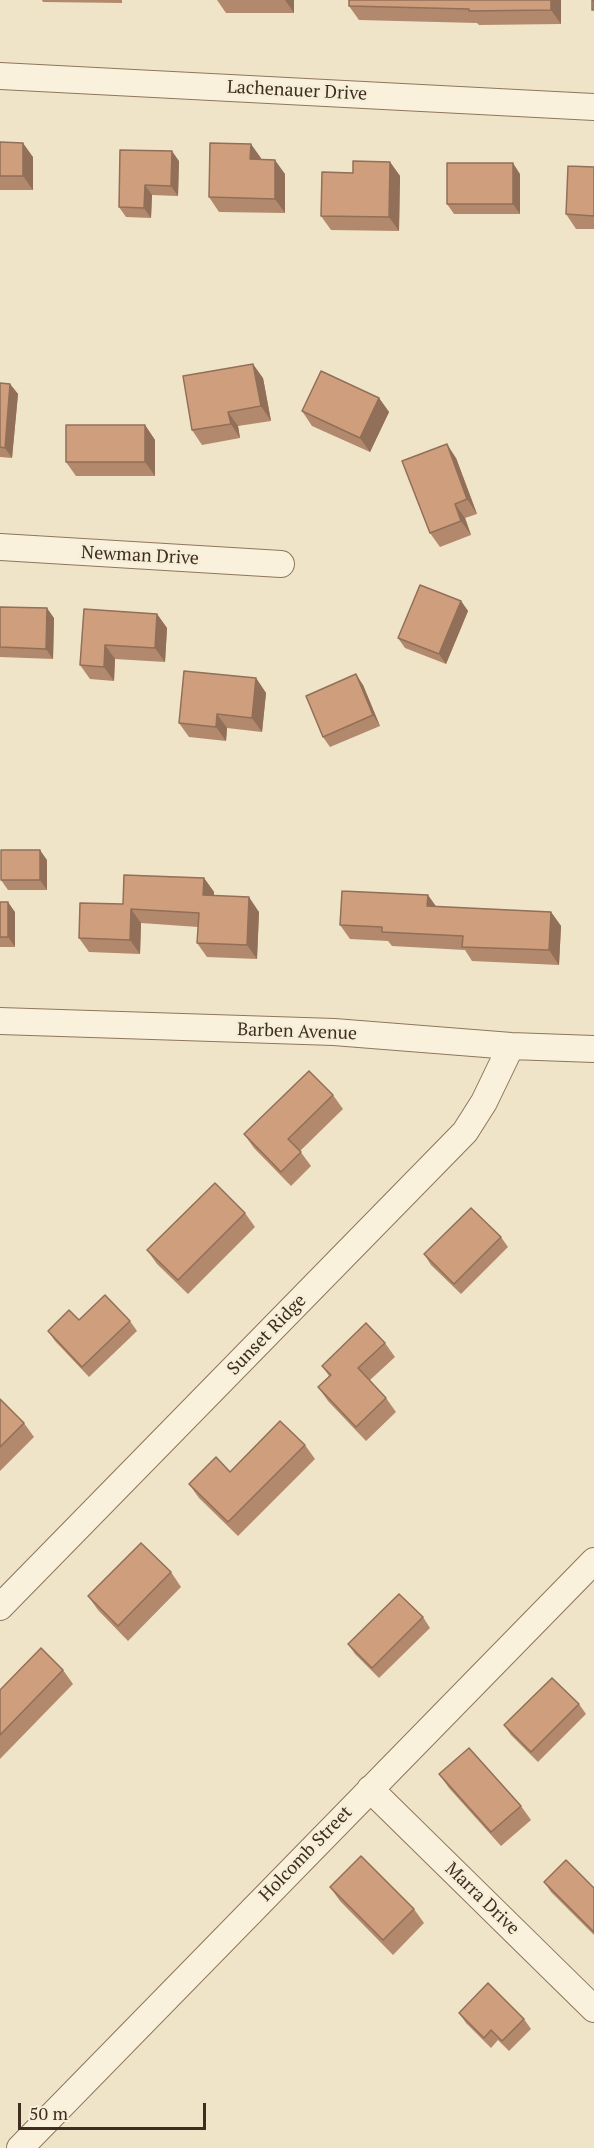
<!DOCTYPE html>
<style>
body{margin:0}
#map{position:relative;width:594px;height:2148px;overflow:hidden;background:#f0e4c8;font-family:"PT Serif",serif}
canvas{display:block}
.scale{position:absolute;left:18px;top:2103px;width:188px;height:27px;box-sizing:border-box;border:3px solid #3d2e20;border-top:0;padding-left:8px;font-size:18px;line-height:21px;white-space:nowrap;color:#3d2e20;-webkit-text-stroke:4px #f7eed8;paint-order:stroke}
</style>
<div id="map">
<canvas width="594" height="2148"></canvas>
<div class="scale">50 m</div>
</div>
<script>
const g = document.querySelector('canvas').getContext('2d');
g.lineJoin = 'round';
function toPath(rows) {
  const path = new Path2D();
  for (const r of rows) {
    path.moveTo(r[0], r[1]);
    for (let i = 2; i < r.length; i += 2) path.lineTo(r[i], r[i + 1]);
  }
  return path;
}
function trace(path, color, width, dash) {
  g.strokeStyle = color;
  g.lineWidth = width;
  g.lineCap = dash ? 'butt' : 'round';
  g.setLineDash(dash || []);
  g.stroke(path);
}
function fillPath(path, color) {
  g.fillStyle = color;
  g.fill(path, 'evenodd');
}
function label(font, color, halo, rows, align = 'center') {
  g.font = font + ' "PT Serif",serif';
  g.lineWidth = 5;
  g.setLineDash([]);
  g.textBaseline = 'middle';
  g.strokeStyle = halo;
  g.fillStyle = color;
  for (const [text, x, y, turn = 0] of rows) {
    g.save();
    g.translate(x, y);
    g.rotate((+turn || 0) * Math.PI / 180);
    g.textAlign = isNaN(turn) ? turn : align;
    if (halo) g.strokeText(text, 0, 0);
    g.fillText(text, 0, 0);
    g.restore();
  }
}
const minor = toPath([
 [0,76,594,107],
 [0,547,281,564],
 [0,1021,334,1032,511,1046,594,1049],
 [0,1607,465,1132,484,1102,511,1046],
 [370,1789,594,2009],
 [20,2148,594,1561]
]);
trace(minor, '#8d765c', 28);
trace(minor, '#faf1dc', 26);
fillPath(toPath([
 [42,0,122,0,122,3,43,2],
 [217,0,294,0,294,13,226,13],
 [561,0,561,24,479,25,477,23,359,20,349,6],
 [0,142,33,157,33,190,0,190],
 [120,150,179,161,178,196,152,195,151,218,126,217,119,207],
 [261,158,261,159,285,174,285,213,219,212,209,197],
 [390,162,400,176,399,231,331,230,321,216,353,173],
 [594,167,594,229,576,229,566,214],
 [520,174,520,214,454,214,447,204],
 [263,378,271,421,238,426,240,438,202,445,192,430],
 [0,383,10,384,18,394,12,458,0,457],
 [379,398,389,412,370,452,312,426,302,411],
 [145,425,155,440,155,476,76,476,66,462],
 [456,458,477,514,465,518,471,535,440,547,430,533],
 [461,601,468,611,446,664,405,648,398,638],
 [0,607,54,618,53,659,0,657],
 [84,609,157,614,167,628,165,662,115,659,114,681,90,679,80,665],
 [256,678,266,693,262,732,227,728,226,741,189,737,179,723],
 [363,685,380,726,330,747,323,737],
 [47,860,47,890,8,890,1,880],
 [204,878,214,892,214,896,259,912,257,959,207,957,197,943,198,927,141,923,140,954,89,952,79,938,123,904],
 [0,902,15,912,15,947,0,947],
 [436,907,551,912,561,926,559,965,472,961,465,950,392,946,388,941,350,939,340,925],
 [333,1095,343,1109,300,1151,311,1166,291,1186,254,1148,244,1134],
 [245,1213,255,1227,188,1294,157,1264,147,1250],
 [501,1237,508,1247,461,1294,431,1265,424,1254],
 [79,1320,130,1321,137,1331,89,1377,55,1341,48,1331],
 [385,1343,395,1357,370,1380,386,1398,396,1412,366,1441,328,1401,318,1387,329,1376,322,1366],
 [0,1399,24,1423,34,1437,0,1471],
 [305,1445,315,1459,238,1536,199,1498,189,1484,230,1472],
 [171,1572,181,1587,128,1641,98,1610,88,1596],
 [423,1617,430,1628,379,1678,355,1654,348,1644],
 [63,1670,73,1684,0,1759,0,1690],
 [579,1704,586,1714,538,1762,511,1735,504,1725],
 [439,1774,521,1806,531,1820,501,1846,449,1788],
 [544,1882,594,1888,594,1935,551,1892],
 [330,1887,414,1909,424,1923,393,1955,340,1901],
 [459,2013,524,2019,531,2029,509,2051,498,2040,491,2048,466,2023]
]), '#b2896c');
fillPath(toPath([
 [285,0,294,0,294,13],
 [551,0,561,0,561,24,551,10],
 [23,143,33,157,33,190,23,176],
 [251,144,261,158,260,174,250,159],
 [172,151,179,161,178,196,171,186],
 [275,160,285,174,285,213,275,199],
 [390,162,400,176,399,231,389,217],
 [513,163,520,174,520,214,513,204],
 [145,185,152,195,151,218,144,208],
 [253,364,263,378,271,421,261,406],
 [10,384,18,394,12,458,5,448],
 [379,398,389,412,370,452,360,438],
 [228,412,238,426,240,438,231,424],
 [145,425,155,440,155,476,145,462],
 [447,444,456,458,477,514,467,499],
 [455,504,465,518,471,535,461,521],
 [461,601,468,611,446,664,439,654],
 [47,608,54,618,53,659,46,649],
 [157,614,167,628,165,662,155,648],
 [105,645,115,659,114,681,104,667],
 [356,674,363,685,380,726,373,715],
 [256,678,266,693,262,732,252,718],
 [217,714,227,728,226,741,216,727],
 [40,850,47,860,47,890,40,880],
 [204,878,214,892,213,910,203,895],
 [428,895,438,909,427,906],
 [249,897,259,912,257,959,247,945],
 [8,902,15,912,15,947,8,937],
 [131,909,141,923,140,954,130,940],
 [551,912,561,926,559,965,549,950]
]), '#916f58');
const building = toPath([
 [349,0,551,0,551,10,469,11,469,9,349,6,349,0],
 [592,0,594,0,594,10,592,10,592,0],
 [0,142,23,143,23,176,0,176,0,142],
 [210,143,251,144,250,159,275,160,275,199,209,197,210,143],
 [120,150,172,151,171,186,145,185,144,208,119,207,120,150],
 [353,161,390,162,389,217,321,216,322,172,353,173,353,161],
 [447,163,513,163,513,204,447,204,447,163],
 [568,166,594,167,594,216,566,214,568,166],
 [253,364,261,406,228,412,231,424,192,430,183,376,253,364],
 [321,371,379,398,360,438,302,411,321,371],
 [0,383,10,384,5,448,0,447,0,383],
 [66,425,145,425,145,462,66,462,66,425],
 [447,444,467,499,455,504,461,521,430,533,402,461,447,444],
 [420,585,461,601,439,654,398,638,420,585],
 [0,607,47,608,46,649,0,647,0,607],
 [84,609,157,614,155,648,105,645,104,667,80,665,84,609],
 [184,671,256,678,252,718,217,714,216,727,179,723,184,671],
 [356,674,373,715,323,737,306,696,356,674],
 [1,850,40,850,40,880,1,880,1,850],
 [124,875,204,878,203,895,249,897,247,945,197,943,199,913,131,909,130,940,79,938,80,903,123,904,124,875],
 [342,891,428,895,427,906,551,912,549,950,462,947,463,936,382,932,382,927,340,925,342,891],
 [0,902,8,902,8,937,0,937,0,902],
 [309,1071,333,1095,288,1139,301,1152,281,1172,244,1134,309,1071],
 [215,1183,245,1213,178,1280,147,1250,215,1183],
 [471,1208,501,1237,454,1284,424,1254,471,1208],
 [105,1295,130,1321,82,1367,48,1331,69,1310,79,1320,105,1295],
 [366,1323,385,1343,358,1368,386,1398,356,1427,318,1387,331,1375,322,1366,366,1323],
 [0,1399,24,1423,0,1447,0,1399],
 [280,1421,305,1445,228,1522,189,1484,216,1457,230,1472,280,1421],
 [141,1543,171,1572,118,1626,88,1596,141,1543],
 [399,1594,423,1617,372,1668,348,1644,399,1594],
 [41,1648,63,1670,0,1735,0,1690,41,1648],
 [552,1678,579,1704,531,1752,504,1725,552,1678],
 [469,1748,521,1806,491,1832,439,1774,469,1748],
 [361,1856,414,1909,383,1940,330,1887,361,1856],
 [566,1860,594,1888,594,1932,544,1882,566,1860],
 [488,1983,524,2019,502,2041,491,2030,484,2038,459,2013,488,1983]
]);
fillPath(building, '#cf9f7d');
trace(building, '#916f58', 1.5);
label('18px', '#3d2e20', '#f7eed8', [
 ["Lachenauer Drive",297,91,3],
 ["Newman Drive",140,556,3],
 ["Barben Avenue",297,1032,2],
 ["Sunset Ridge",267,1335,-46],
 ["Holcomb Street",306,1854,-46],
 ["Marra Drive",482,1899,44]
]);
</script>
